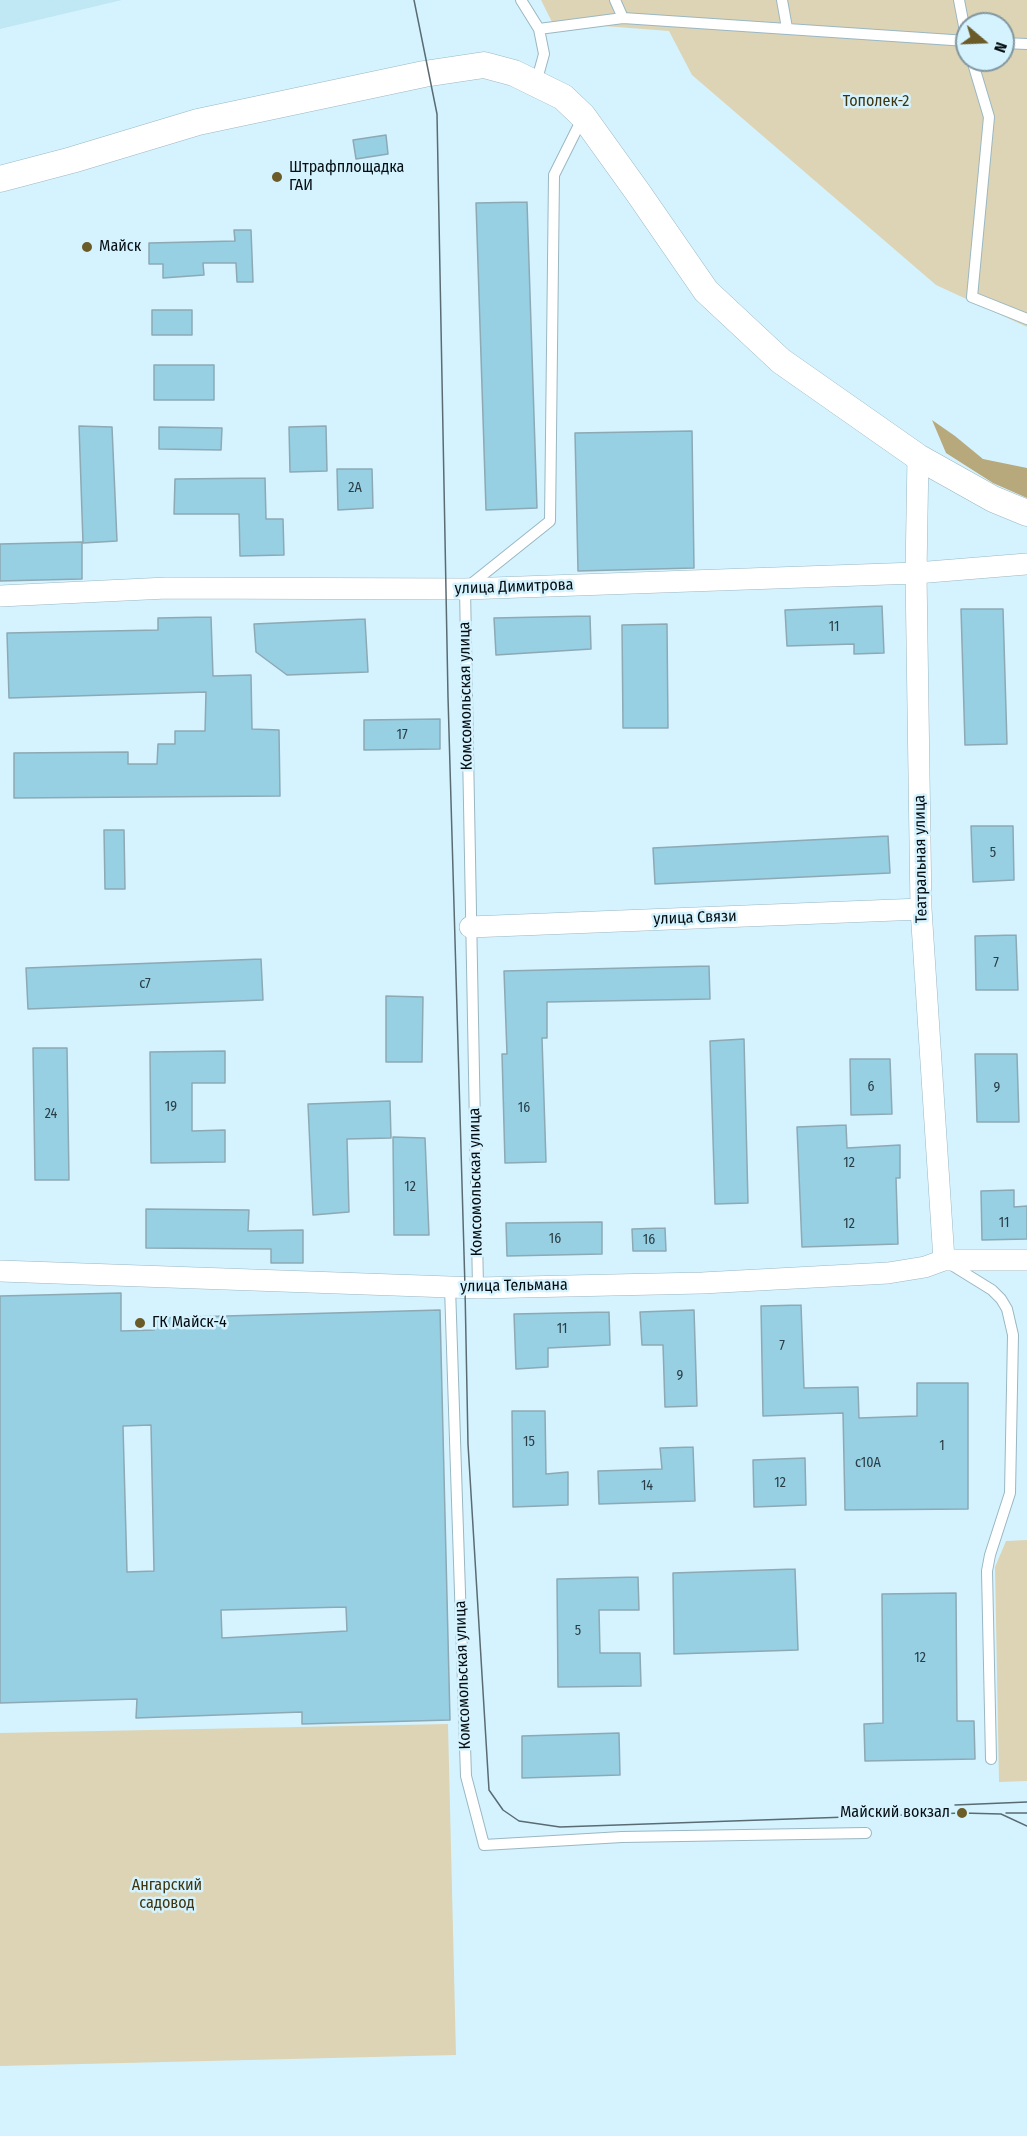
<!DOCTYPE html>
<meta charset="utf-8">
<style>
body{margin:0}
#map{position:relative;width:1027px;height:2136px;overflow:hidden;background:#d5f3fe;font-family:"Fira Sans Condensed",sans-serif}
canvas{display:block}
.north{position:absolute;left:955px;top:12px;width:60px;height:60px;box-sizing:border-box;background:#d5f3fe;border:2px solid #81979f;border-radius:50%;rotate:109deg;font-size:16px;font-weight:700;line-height:24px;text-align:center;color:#040d11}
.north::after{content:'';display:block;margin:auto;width:21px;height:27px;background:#6a5b28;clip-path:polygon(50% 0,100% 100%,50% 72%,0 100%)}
</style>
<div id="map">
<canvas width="1027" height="2136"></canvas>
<div class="north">N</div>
</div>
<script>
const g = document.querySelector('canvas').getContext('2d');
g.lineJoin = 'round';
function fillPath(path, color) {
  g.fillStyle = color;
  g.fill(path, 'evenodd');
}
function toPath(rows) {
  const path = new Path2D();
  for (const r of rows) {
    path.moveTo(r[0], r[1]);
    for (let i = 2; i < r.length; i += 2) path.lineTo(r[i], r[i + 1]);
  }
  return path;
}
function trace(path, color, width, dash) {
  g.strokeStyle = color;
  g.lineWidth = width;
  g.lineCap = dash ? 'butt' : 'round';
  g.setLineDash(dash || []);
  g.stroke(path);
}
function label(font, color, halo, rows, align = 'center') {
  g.font = font + ' "Fira Sans Condensed",sans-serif';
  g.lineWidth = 5;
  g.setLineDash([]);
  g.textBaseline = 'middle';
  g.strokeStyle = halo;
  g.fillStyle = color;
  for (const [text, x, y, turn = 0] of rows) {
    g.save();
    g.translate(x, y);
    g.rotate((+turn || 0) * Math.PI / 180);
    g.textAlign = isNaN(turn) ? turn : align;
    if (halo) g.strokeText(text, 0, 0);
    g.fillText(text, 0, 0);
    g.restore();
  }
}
fillPath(toPath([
 [0,0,122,0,0,29]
]), '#c0e7f4');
fillPath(toPath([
 [541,0,1027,0,1027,327,936,285,692,75,669,31,552,22],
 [967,24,1003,24,1003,60,967,60],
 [1027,1540,1027,1781,999,1782,995,1567,1006,1541],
 [448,1724,456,2055,0,2066,0,1733]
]), '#ddd4b5');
fillPath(toPath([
 [932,420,955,436,983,459,1027,468,1027,498,993,483,946,453]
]), '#b7a97b');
const building = toPath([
 [386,135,388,154,356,159,353,140,386,135],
 [527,202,537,508,486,510,476,203,527,202],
 [234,230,251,230,253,282,237,282,236,263,203,263,204,275,163,278,163,264,149,264,149,243,235,241,234,230],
 [152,310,192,310,192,335,152,335,152,310],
 [154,365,214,365,214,400,154,400,154,365],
 [79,426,112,427,117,541,83,543,79,426],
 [326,426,327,471,290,472,289,427,326,426],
 [159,427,222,428,221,450,159,449,159,427],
 [692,431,694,568,578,571,575,433,692,431],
 [337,469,372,469,373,508,338,510,337,469],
 [265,478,266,519,283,519,284,555,240,556,239,514,174,514,175,479,265,478],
 [82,542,82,579,0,581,0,544,82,542],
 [882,606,884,653,854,654,854,644,787,646,785,610,882,606],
 [961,609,1003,609,1007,744,965,745,961,609],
 [590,616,591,649,496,655,494,618,590,616],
 [211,617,213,676,251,675,252,729,279,730,280,796,14,798,14,753,128,752,128,764,157,764,158,744,175,744,175,731,205,731,206,692,9,698,7,633,158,630,158,618,211,617],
 [365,619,368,672,287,675,256,652,254,624,365,619],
 [667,624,668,728,623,728,622,625,667,624],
 [440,719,440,749,364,750,364,720,440,719],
 [971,826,1013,826,1014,880,973,882,971,826],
 [104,830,124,830,125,889,105,889,104,830],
 [888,836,890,873,655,884,653,848,888,836],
 [1016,935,1018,990,976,990,975,936,1016,935],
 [261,959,263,1000,28,1009,26,968,261,959],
 [709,966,710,999,547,1002,547,1038,542,1038,546,1162,505,1163,502,1054,507,1054,504,971,709,966],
 [386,996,423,997,422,1062,386,1062,386,996],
 [744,1039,748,1203,715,1204,710,1041,744,1039],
 [33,1048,67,1048,69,1180,35,1180,33,1048],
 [225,1051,225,1083,192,1083,192,1131,225,1130,225,1162,151,1163,150,1052,225,1051],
 [975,1054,1017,1054,1019,1122,977,1122,975,1054],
 [850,1059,890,1059,892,1114,851,1115,850,1059],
 [390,1101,391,1138,347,1139,349,1212,313,1215,308,1104,390,1101],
 [846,1125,847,1148,900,1145,900,1178,896,1178,898,1244,802,1247,797,1127,846,1125],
 [393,1137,425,1138,429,1235,394,1235,393,1137],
 [1014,1190,1014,1207,1027,1206,1027,1239,982,1240,981,1191,1014,1190],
 [146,1209,249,1210,248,1231,303,1230,303,1263,271,1263,271,1249,146,1248,146,1209],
 [602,1222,602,1254,507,1256,506,1223,602,1222],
 [665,1228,666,1251,633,1251,632,1229,665,1228],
 [121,1293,121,1331,154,1330,154,1318,440,1310,450,1720,302,1724,302,1712,136,1718,137,1699,0,1703,0,1296,121,1293],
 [151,1425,154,1571,127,1572,123,1426,151,1425],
 [346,1607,347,1631,222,1638,221,1610,346,1607],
 [801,1305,804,1388,858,1387,859,1418,917,1416,917,1383,968,1383,968,1509,845,1510,843,1413,763,1416,761,1306,801,1305],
 [694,1310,697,1406,665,1407,663,1345,642,1345,640,1312,694,1310],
 [609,1312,610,1345,548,1348,548,1367,516,1369,514,1314,609,1312],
 [512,1411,545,1411,546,1474,568,1472,568,1505,513,1507,512,1411],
 [693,1447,695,1501,599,1504,598,1471,662,1469,660,1448,693,1447],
 [805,1458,806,1505,754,1507,753,1460,805,1458],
 [795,1569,798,1650,674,1654,673,1573,795,1569],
 [638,1577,639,1610,599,1610,600,1653,640,1653,641,1686,558,1687,557,1579,638,1577],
 [956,1593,957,1721,974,1721,975,1759,865,1761,864,1724,883,1723,882,1594,956,1593],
 [619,1733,620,1775,522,1778,522,1736,619,1733]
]);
fillPath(building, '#97cfe3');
trace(building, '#8da9b4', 1.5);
const service = toPath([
 [521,0,539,29,544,54,536,83],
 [615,0,623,18],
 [782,0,787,28],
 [959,0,967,42],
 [539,29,623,18,967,41],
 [1003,43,1027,44],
 [972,60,989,117,972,297,1027,319],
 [950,1264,992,1290,1001,1299,1007,1309,1013,1335,1010,1493,990,1555,987,1571,991,1759],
 [450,1287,466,1776,484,1845,622,1837,866,1833],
 [478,1288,465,589,550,521,554,175,583,117]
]);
const minor = toPath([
 [918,457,916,573,921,909,944,1260],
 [0,596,167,588,465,589,916,573,1027,564],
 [470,927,921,909],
 [0,1271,478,1288,702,1283,888,1273,925,1267,944,1260,1027,1260]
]);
const tertiary = toPath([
 [0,179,72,160,198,122,424,74,484,65,514,73,563,97,583,116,639,194,706,291,781,361,918,457,993,499,1027,513]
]);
trace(service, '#9ab7c2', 12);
trace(minor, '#9ab7c2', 22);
trace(tertiary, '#9ab7c2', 27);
trace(service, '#fff', 10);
trace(minor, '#fff', 21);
trace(tertiary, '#fff', 26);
trace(toPath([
 [414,0,437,114,448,697,465,1288,468,1444,489,1790,503,1810,519,1821,560,1827,962,1813,1001,1814,1027,1826],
 [955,1805,1027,1802],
 [1006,1813,1027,1813]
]), '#5a6b72', 1.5);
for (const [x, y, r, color] of [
 [277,177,6,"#6a5b28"],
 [87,247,6,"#6a5b28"],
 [140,1323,6,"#6a5b28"],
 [962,1813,6,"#6a5b28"]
]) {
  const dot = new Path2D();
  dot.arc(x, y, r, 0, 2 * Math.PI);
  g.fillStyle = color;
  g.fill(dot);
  trace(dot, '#d5f3fe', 2);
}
label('14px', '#293e46', null, [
 ["2А",355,488],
 ["11",834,627],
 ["17",402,735],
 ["5",993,853],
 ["7",996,963],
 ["с7",145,984],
 ["6",871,1087],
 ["9",997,1088],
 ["19",171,1107],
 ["16",524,1108],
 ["24",51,1114],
 ["12",849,1163],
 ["12",410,1187],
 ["11",1004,1223],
 ["12",849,1224],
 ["16",555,1239],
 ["16",649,1240],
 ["11",562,1329],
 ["7",782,1346],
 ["9",680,1376],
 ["15",529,1442],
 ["1",942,1446],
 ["с10А",868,1463],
 ["12",780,1483],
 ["14",647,1486],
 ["5",578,1631],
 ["12",920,1658]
]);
label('16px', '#3f350e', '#d5f3fe', [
 ["Тополек-2",876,102],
 ["Ангарский",167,1886],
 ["садовод",167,1904]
]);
label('16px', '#040d11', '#d5f3fe', [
 ["Штрафплощадка",289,168],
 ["ГАИ",289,186],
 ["Майск",99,247],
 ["ГК Майск-4",152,1323],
 ["Майский вокзал",950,1813,"right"]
], 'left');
label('16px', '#040d11', '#d5f3fe', [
 ["улица Димитрова",514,587,-2],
 ["Комсомольская улица",466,696,-91],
 ["Театральная улица",921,859,-91],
 ["улица Связи",695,918,-2],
 ["Комсомольская улица",476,1182,-91],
 ["улица Тельмана",514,1286,-1],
 ["Комсомольская улица",463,1675,-92]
]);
</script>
